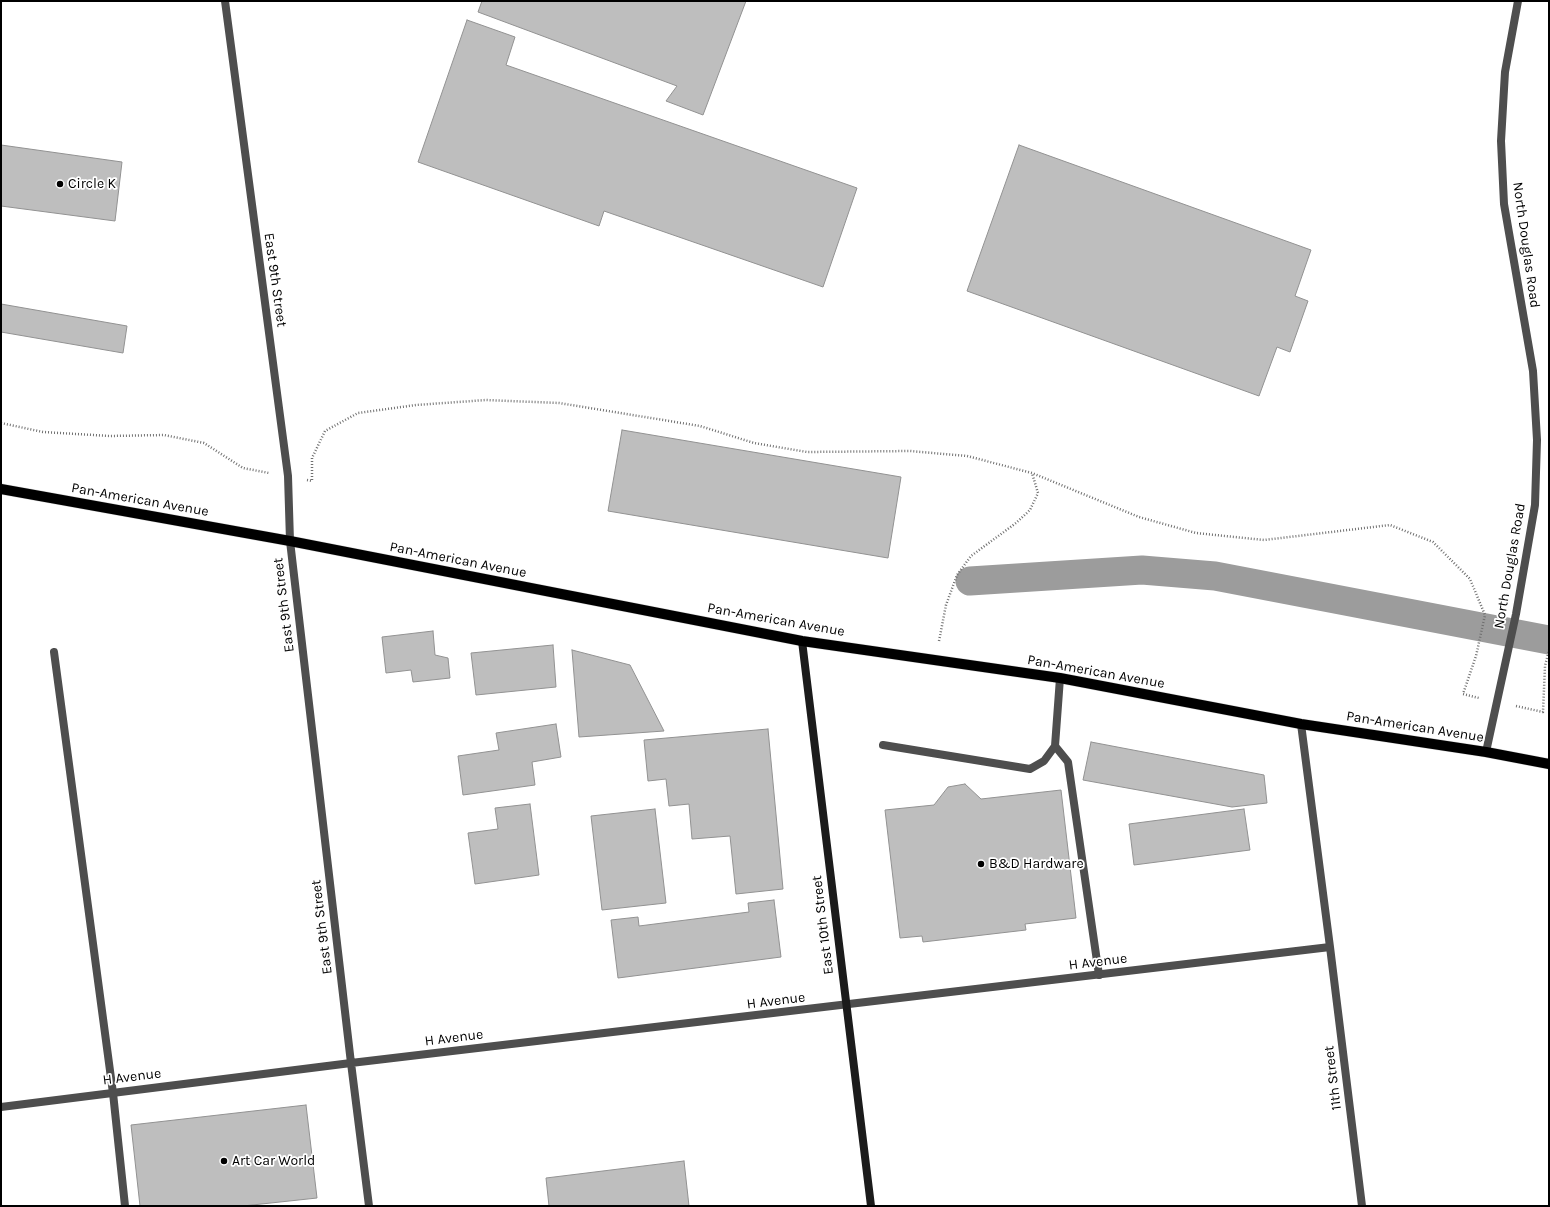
<!DOCTYPE html>
<style>
body{margin:0}
#map{position:relative;width:1550px;height:1207px;overflow:hidden;background:#fff;font-family:Karla,sans-serif}
canvas{display:block}
.frame{position:absolute;inset:0;border:2px solid #000;pointer-events:none}
</style>
<div id="map">
<canvas width="1550" height="1207"></canvas>
<div class="frame"></div>
</div>
<script>
const g = document.querySelector('canvas').getContext('2d');
g.lineJoin = 'round';
function toPath(rows) {
  const path = new Path2D();
  for (const r of rows) {
    path.moveTo(r[0], r[1]);
    for (let i = 2; i < r.length; i += 2) path.lineTo(r[i], r[i + 1]);
  }
  return path;
}
function trace(path, color, width, dash) {
  g.strokeStyle = color;
  g.lineWidth = width;
  g.lineCap = dash ? 'butt' : 'round';
  g.setLineDash(dash || []);
  g.stroke(path);
}
function fillPath(path, color) {
  g.fillStyle = color;
  g.fill(path, 'evenodd');
}
function label(font, color, halo, rows, align = 'center') {
  g.font = font + ' Karla,sans-serif';
  g.lineWidth = 3.5;
  g.setLineDash([]);
  g.textBaseline = 'middle';
  g.strokeStyle = halo;
  g.fillStyle = color;
  for (const [text, x, y, turn = 0] of rows) {
    g.save();
    g.translate(x, y);
    g.rotate((+turn || 0) * Math.PI / 180);
    g.textAlign = isNaN(turn) ? turn : align;
    if (halo) g.strokeText(text, 0, 0);
    g.fillText(text, 0, 0);
    g.restore();
  }
}
trace(toPath([
 [970,581,1142,570,1215,576,1549,640]
]), '#9c9c9c', 29);
const building = toPath([
 [482,1,746,1,703,115,666,101,677,86,478,12,482,1],
 [467,20,515,37,506,65,857,188,823,287,604,211,599,226,418,162,467,20],
 [1,145,122,162,115,221,1,206,1,145],
 [1019,145,1311,250,1295,296,1308,301,1290,352,1277,347,1259,396,967,291,1019,145],
 [1,304,127,326,123,353,1,332,1,304],
 [622,430,901,477,888,558,608,511,622,430],
 [433,631,435,655,448,658,450,678,413,682,411,670,386,673,382,637,433,631],
 [553,645,556,687,476,695,471,653,553,645],
 [572,650,630,665,664,731,579,737,572,650],
 [556,724,561,757,532,762,535,785,463,795,458,756,499,750,496,733,556,724],
 [768,729,783,889,736,894,730,836,692,839,689,804,669,806,666,779,648,781,644,740,768,729],
 [1091,742,1264,775,1267,803,1232,807,1083,780,1091,742],
 [965,784,981,799,1061,790,1076,918,1025,924,1026,930,923,942,922,936,900,938,885,810,934,805,948,787,965,784],
 [530,804,539,875,475,884,468,833,498,829,495,808,530,804],
 [655,809,666,903,602,910,591,816,655,809],
 [1244,809,1250,850,1134,865,1129,824,1244,809],
 [774,900,781,957,618,978,611,920,638,917,639,926,749,912,748,903,774,900],
 [306,1105,317,1198,243,1206,140,1206,131,1125,306,1105],
 [684,1161,689,1206,549,1206,546,1178,684,1161]
]);
fillPath(building, '#bebebe');
trace(building, '#929292', 1);
const primary = toPath([
 [1,489,290,541,802,641,1060,678,1301,724,1486,752,1549,764]
]);
trace(primary, '#dbdbdb', 11);
trace(toPath([
 [1,423,43,432,110,436,164,435,204,443,243,468,269,473],
 [307,480,312,481,312,458,325,431,358,413,416,405,486,400,559,403,700,426,754,443,807,452,910,451,967,456,1032,473,1139,517,1196,533,1264,540,1390,525,1433,542,1470,579,1485,615,1476,656,1463,694,1479,698],
 [939,641,946,605,957,575,971,556,1016,523,1030,510,1038,493,1032,473],
 [1516,706,1543,712,1545,666,1549,650]
]), '#707070', 2.5, [1, 2]);
trace(toPath([
 [54,652,113,1093,125,1206],
 [883,745,1030,769,1044,761,1055,746,1060,678],
 [1055,746,1068,762,1099,975]
]), '#4e4e4e', 8);
trace(toPath([
 [225,1,288,476,290,541,351,1063,369,1206],
 [1486,752,1516,614,1535,505,1537,440,1533,371,1504,204,1501,141,1505,72,1518,1],
 [1330,947,1362,1206],
 [1,1107,351,1063,1330,947,1301,724]
]), '#4e4e4e', 8);
trace(toPath([
 [802,641,871,1206]
]), '#1b1b1b', 8);
trace(primary, '#000', 10);
for (const [x, y, r, color] of [
 [60,184,4,"#000"],
 [981,864,4,"#000"],
 [224,1161,4,"#000"]
]) {
  const dot = new Path2D();
  dot.arc(x, y, r, 0, 2 * Math.PI);
  g.fillStyle = color;
  g.fill(dot);
  trace(dot, '#fff', 1.5);
}
label('14px', '#000', '#fff', [
 ["Circle K",68,184],
 ["B&D Hardware",989,864],
 ["Art Car World",232,1161]
], 'left');
label('14px', '#000', '#fff', [
 ["North Douglas Road",1526,245,82],
 ["East 9th Street",275,280,82],
 ["Pan-American Avenue",140,500,10],
 ["Pan-American Avenue",458,560,11],
 ["North Douglas Road",1510,566,-80],
 ["East 9th Street",284,605,-97],
 ["Pan-American Avenue",776,620,10],
 ["Pan-American Avenue",1096,672,10],
 ["Pan-American Avenue",1415,727,9],
 ["East 10th Street",823,925,-97],
 ["East 9th Street",322,927,-97],
 ["H Avenue",1098,962,-7],
 ["H Avenue",776,1001,-7],
 ["H Avenue",454,1038,-7],
 ["H Avenue",132,1077,-7],
 ["11th Street",1333,1078,-97]
]);
</script>
